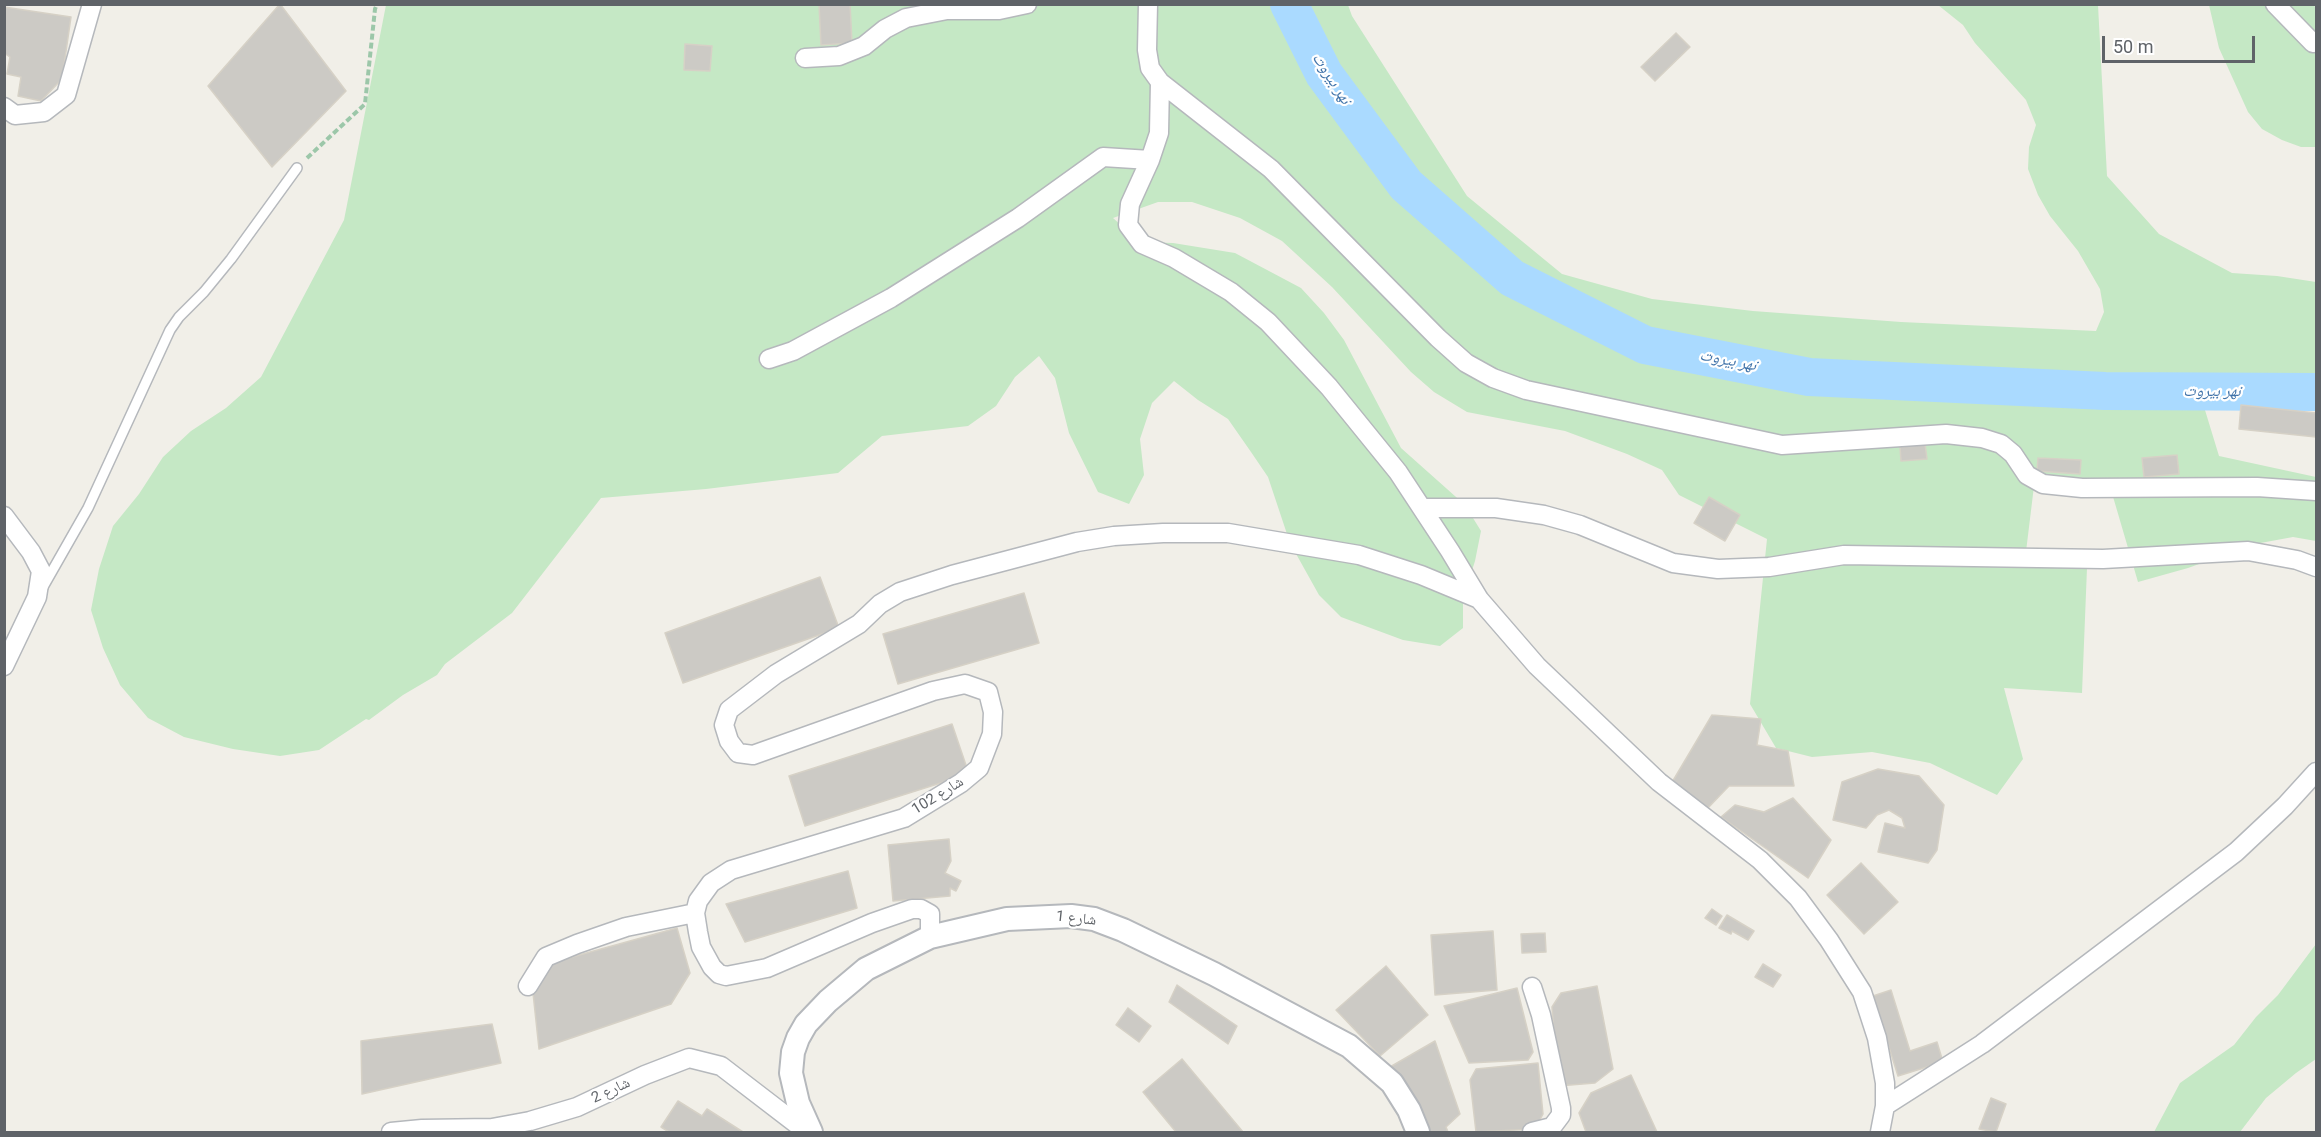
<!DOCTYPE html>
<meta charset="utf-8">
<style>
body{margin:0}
#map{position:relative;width:2321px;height:1137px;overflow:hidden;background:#f1efe8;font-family:Roboto,sans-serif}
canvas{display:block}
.frame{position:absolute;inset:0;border:6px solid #5f6368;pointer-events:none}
.scale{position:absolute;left:2102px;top:36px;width:153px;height:27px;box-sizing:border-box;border:3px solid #5f6368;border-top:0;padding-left:8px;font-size:18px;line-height:21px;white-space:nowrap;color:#5f6368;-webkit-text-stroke:4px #fff;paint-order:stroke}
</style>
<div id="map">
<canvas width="2321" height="1137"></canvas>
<div class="frame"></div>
<div class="scale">50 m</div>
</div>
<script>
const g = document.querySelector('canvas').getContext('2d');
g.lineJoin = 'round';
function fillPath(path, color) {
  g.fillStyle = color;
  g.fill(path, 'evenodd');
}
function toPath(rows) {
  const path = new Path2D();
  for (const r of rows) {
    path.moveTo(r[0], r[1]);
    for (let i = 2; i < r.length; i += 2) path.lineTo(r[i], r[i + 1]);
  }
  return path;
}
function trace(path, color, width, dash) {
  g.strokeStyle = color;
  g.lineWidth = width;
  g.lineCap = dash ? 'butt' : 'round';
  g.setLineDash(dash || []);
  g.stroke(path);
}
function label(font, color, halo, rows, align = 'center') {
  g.font = font + ' Roboto,"Noto Naskh Arabic",sans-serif';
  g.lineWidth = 4.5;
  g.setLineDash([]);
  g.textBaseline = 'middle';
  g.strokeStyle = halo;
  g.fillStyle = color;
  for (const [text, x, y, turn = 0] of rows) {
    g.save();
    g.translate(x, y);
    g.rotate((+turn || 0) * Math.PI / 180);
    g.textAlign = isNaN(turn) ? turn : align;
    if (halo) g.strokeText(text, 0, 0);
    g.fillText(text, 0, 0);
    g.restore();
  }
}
fillPath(toPath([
 [386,5,1348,5,1352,16,1467,196,1562,274,1652,299,1753,311,1901,322,2096,331,2104,312,2100,289,2078,251,2050,216,2038,195,2028,169,2029,147,2036,125,2026,100,1975,43,1963,25,1938,5,2098,5,2107,176,2159,234,2232,273,2277,276,2316,282,2316,409,2201,397,2219,456,2316,477,2316,541,2293,537,2255,544,2188,568,2138,582,2109,483,2034,486,2024,568,2087,568,2082,693,2004,688,2023,759,1997,795,1930,763,1872,752,1812,757,1776,748,1750,704,1767,539,1679,495,1662,470,1627,454,1565,431,1467,412,1434,392,1411,372,1332,287,1282,241,1240,218,1192,202,1158,202,1113,218,1140,242,1173,243,1235,253,1301,288,1324,313,1344,340,1401,448,1465,505,1481,531,1475,561,1463,598,1463,628,1440,646,1403,640,1341,617,1319,595,1290,543,1268,477,1251,452,1228,419,1198,400,1174,381,1152,403,1140,439,1144,475,1129,504,1098,492,1069,433,1055,378,1039,356,1015,377,996,406,968,426,882,436,838,473,706,489,601,498,512,613,445,664,437,675,403,695,369,720,366,719,319,750,280,756,233,749,184,737,148,718,120,685,103,648,91,610,99,569,113,526,139,494,163,457,191,431,226,408,261,377,344,220],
 [2209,5,2314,5,2316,9,2316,147,2301,147,2282,140,2262,129,2248,112,2219,48],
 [2316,944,2316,1059,2296,1073,2266,1098,2240,1132,2154,1132,2180,1083,2234,1045,2256,1017,2278,995]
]), '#c5e8c5');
trace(toPath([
 [1289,4,1324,74,1406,185,1512,278,1645,345,1809,377,2105,391,2316,392]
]), '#aadaff', 38);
const building = toPath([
 [280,4,346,91,272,167,208,86,280,4],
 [819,4,850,4,852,43,821,45,819,4],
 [4,7,71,17,62,79,41,101,18,96,21,77,7,74,10,57,4,53,4,7],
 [1676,33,1690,47,1655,81,1641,67,1676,33],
 [685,44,712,46,710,71,684,70,685,44],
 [2241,405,2316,413,2316,437,2239,429,2241,405],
 [1925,444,1927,459,1901,461,1900,447,1925,444],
 [2177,455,2179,474,2144,477,2142,458,2177,455],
 [2038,458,2081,460,2080,474,2037,471,2038,458],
 [1709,497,1740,515,1725,541,1694,523,1709,497],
 [820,577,839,628,683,683,665,633,820,577],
 [1024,593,1039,643,898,684,883,634,1024,593],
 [1712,715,1761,719,1757,745,1788,751,1794,786,1729,786,1706,810,1671,784,1712,715],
 [952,724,969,774,805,826,789,776,952,724],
 [1878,769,1919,776,1944,805,1937,850,1928,863,1878,852,1885,823,1905,828,1902,818,1889,810,1877,815,1866,828,1833,820,1842,782,1878,769],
 [1793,798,1831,840,1808,878,1721,817,1735,805,1764,812,1793,798],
 [949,839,951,861,945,873,961,881,956,891,950,888,950,896,893,901,888,845,949,839],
 [1861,863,1898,902,1864,934,1827,895,1861,863],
 [848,871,857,908,745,942,726,904,848,871],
 [1712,909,1722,916,1716,925,1705,918,1712,909],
 [1727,915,1754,931,1748,940,1732,931,1731,934,1719,928,1727,915],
 [677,928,690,973,671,1004,539,1049,533,993,554,962,677,928],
 [1493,931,1497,990,1435,995,1431,935,1493,931],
 [1545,933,1546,952,1522,953,1521,934,1545,933],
 [1763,964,1781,975,1773,987,1755,977,1763,964],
 [1386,966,1428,1015,1380,1056,1336,1010,1386,966],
 [1177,985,1237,1026,1228,1044,1169,1002,1177,985],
 [1597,986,1613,1069,1595,1083,1558,1086,1552,1007,1561,993,1597,986],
 [1517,988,1533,1052,1528,1060,1469,1063,1444,1006,1517,988],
 [1891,990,1910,1051,1937,1042,1943,1062,1898,1076,1873,996,1891,990],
 [1128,1008,1151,1026,1139,1042,1116,1025,1128,1008],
 [492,1024,501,1063,362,1094,361,1041,492,1024],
 [1435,1041,1460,1114,1446,1127,1448,1132,1425,1132,1390,1067,1435,1041],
 [1182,1059,1243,1132,1176,1132,1143,1092,1182,1059],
 [1538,1063,1543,1114,1535,1129,1476,1132,1470,1080,1476,1069,1538,1063],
 [1631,1075,1657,1132,1586,1132,1579,1113,1591,1093,1631,1075],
 [1991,1098,2006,1104,1996,1132,1979,1129,1991,1098],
 [678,1101,702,1116,707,1109,743,1132,669,1132,661,1127,678,1101]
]);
fillPath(building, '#cccac5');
trace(building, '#d6d1c6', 1.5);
const service = toPath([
 [43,587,88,508,170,330,179,317,204,292,231,259,297,168]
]);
const minor = toPath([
 [1148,4,1147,50,1150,68,1160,82,1271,169,1438,338,1466,363,1493,378,1526,390,1782,445,1946,434,1982,438,2001,444,2013,454,2027,475,2043,484,2082,488,2257,487,2316,491],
 [2275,4,2313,43,2316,42],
 [805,58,839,56,864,46,885,29,906,18,947,10,999,10,1027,4],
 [1160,82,1159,133,1150,160,1130,204,1128,225,1142,244,1174,258,1231,292,1268,322,1329,387,1398,472,1450,551,1479,599,1537,666,1659,782,1760,860,1798,898,1829,940,1862,992,1877,1038,1885,1083,1885,1106,1880,1132],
 [4,107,15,115,44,112,66,95,92,4],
 [769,359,793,351,891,298,1018,218,1103,157,1150,160],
 [1422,508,1496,508,1544,515,1580,525,1673,563,1718,569,1769,567,1844,555,2103,559,2248,551,2297,560,2316,567],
 [4,516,31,552,41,571,37,597,4,666],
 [930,937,930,914,921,909,912,909,872,923,767,968,726,976,719,974,712,967,701,947,698,932,695,913,698,901,711,883,731,870,904,818,961,783,979,768,992,734,993,712,988,692,965,684,933,691,753,755,738,753,729,741,724,725,729,710,776,674,859,624,880,604,900,592,952,575,1077,542,1114,536,1163,533,1228,533,1359,555,1421,575,1479,599],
 [528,986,546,957,577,944,626,927,695,913],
 [1885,1106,1982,1044,2236,852,2285,806,2316,772],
 [391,1132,422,1129,492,1128,530,1121,577,1107,645,1075,689,1058,721,1066,807,1132],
 [1532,1132,1552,1127,1561,1115,1561,1108,1541,1015,1532,987]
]);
const tertiary = toPath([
 [811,1132,798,1103,791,1073,793,1052,798,1038,806,1024,828,1001,866,969,930,937,1007,919,1071,916,1094,919,1123,930,1214,974,1349,1046,1392,1083,1409,1110,1418,1132]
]);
trace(service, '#b5b8bc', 12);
trace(minor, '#b5b8bc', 21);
trace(tertiary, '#b5b8bc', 26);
trace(toPath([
 [307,158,365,104,375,9,377,4]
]), '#9cc7a9', 4, [6, 3]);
trace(service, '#fff', 9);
trace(minor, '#fff', 18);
trace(tertiary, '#fff', 22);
label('15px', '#5f6368', '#fff', [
 ["شارع 102",938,796,-32],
 ["شارع 1",1076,919,6],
 ["شارع 2",611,1091,-25]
]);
label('italic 16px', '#4174aa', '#fff', [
 ["نهر بيروت",1331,79,57],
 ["نهر بيروت",1728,361,11],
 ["نهر بيروت",2212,392]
]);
</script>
